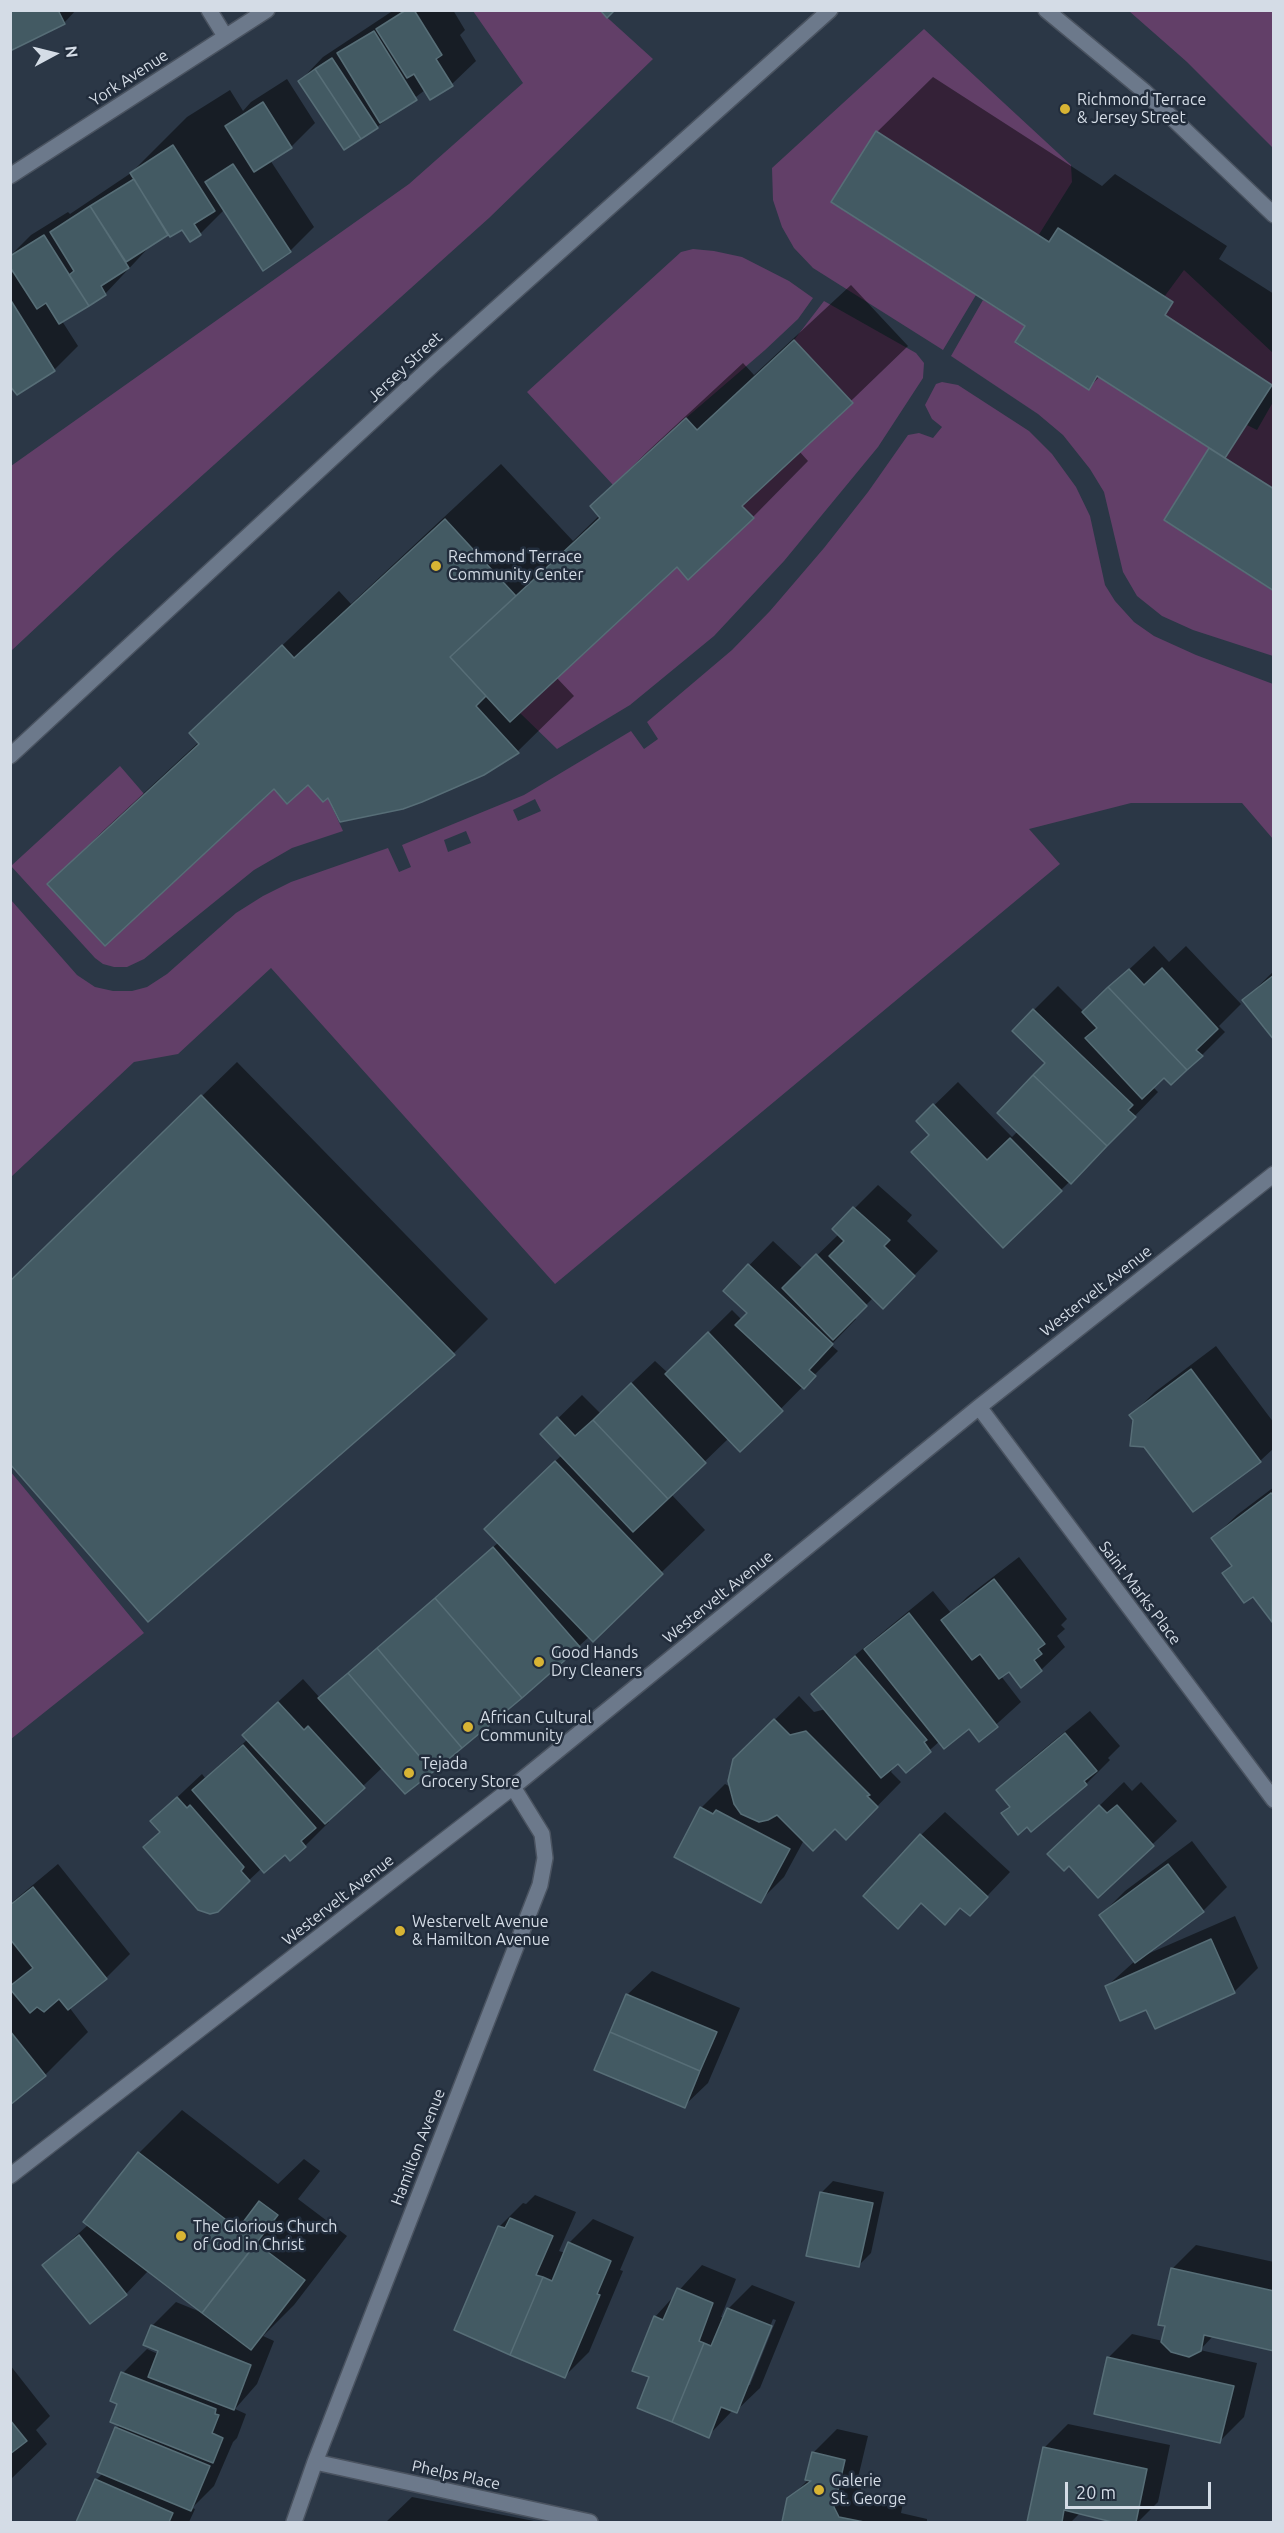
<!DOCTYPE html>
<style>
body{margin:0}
#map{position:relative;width:1284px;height:2533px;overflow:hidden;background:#2b3746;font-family:Ubuntu,sans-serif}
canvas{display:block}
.frame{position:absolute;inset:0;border:12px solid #d4dce6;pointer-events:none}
.north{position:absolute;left:24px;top:24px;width:60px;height:60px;-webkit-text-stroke:4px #222d3c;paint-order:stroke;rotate:83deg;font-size:16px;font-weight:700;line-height:24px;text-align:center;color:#d4dce6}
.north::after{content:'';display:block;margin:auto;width:21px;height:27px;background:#d4dce6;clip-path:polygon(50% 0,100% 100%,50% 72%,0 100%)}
.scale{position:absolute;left:1065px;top:2482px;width:146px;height:27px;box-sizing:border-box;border:3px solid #d4dce6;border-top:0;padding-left:8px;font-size:18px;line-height:21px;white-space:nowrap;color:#d4dce6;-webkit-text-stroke:4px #222d3c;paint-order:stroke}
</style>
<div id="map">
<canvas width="1284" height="2533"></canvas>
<div class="frame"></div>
<div class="north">N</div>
<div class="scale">20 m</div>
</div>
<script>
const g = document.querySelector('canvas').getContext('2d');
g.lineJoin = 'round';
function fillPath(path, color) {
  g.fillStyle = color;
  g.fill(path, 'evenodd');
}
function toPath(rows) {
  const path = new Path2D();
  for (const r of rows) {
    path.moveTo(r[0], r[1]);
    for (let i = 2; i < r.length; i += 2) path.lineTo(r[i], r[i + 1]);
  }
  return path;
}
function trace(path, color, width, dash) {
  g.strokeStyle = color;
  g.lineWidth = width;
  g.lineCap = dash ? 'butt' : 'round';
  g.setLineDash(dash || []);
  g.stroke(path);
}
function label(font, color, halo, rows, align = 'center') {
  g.font = font + ' Ubuntu,sans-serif';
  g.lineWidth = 5;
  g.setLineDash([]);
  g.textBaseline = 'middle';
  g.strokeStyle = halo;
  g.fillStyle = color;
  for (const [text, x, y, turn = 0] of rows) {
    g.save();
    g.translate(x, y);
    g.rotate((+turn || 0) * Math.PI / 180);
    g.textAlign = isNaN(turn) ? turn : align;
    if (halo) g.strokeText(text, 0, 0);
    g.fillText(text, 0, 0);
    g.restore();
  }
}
fillPath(toPath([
 [473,11,600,11,653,59,489,218,117,552,11,651,11,466,409,184,523,83],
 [1129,11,1273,11,1273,148,1187,62],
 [924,29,1071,165,1072,182,1038,236,876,132,831,202,976,295,943,350,813,268,794,248,782,227,773,200,772,168],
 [693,249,714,251,742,257,789,281,813,298,798,319,765,350,686,418,613,485,527,392,681,252],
 [1184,270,1273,353,1272,385,1165,315,1164,297],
 [983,300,1025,326,1015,343,1089,390,1097,376,1209,448,1164,520,1273,591,1273,656,1193,630,1162,616,1137,596,1123,572,1104,492,1090,469,1063,435,1038,414,951,356],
 [824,301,916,353,924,363,923,378,878,447,784,561,714,636,630,705,557,749,520,713,677,567,688,579,753,518,742,506,853,403,794,340],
 [942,382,958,385,1029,431,1052,454,1076,487,1090,516,1105,585,1115,601,1134,622,1154,636,1196,655,1273,684,1273,839,1242,803,1131,803,1029,829,1060,864,555,1284,271,968,178,1054,134,1062,11,1177,11,900,77,975,95,987,113,991,132,991,147,987,167,974,236,913,263,896,291,882,388,848,399,872,411,867,402,845,524,795,631,731,644,749,658,739,647,722,732,650,770,611,824,548,868,492,908,435,919,433,933,438,942,427,932,419,925,405,936,384],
 [535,799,541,811,518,821,513,810],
 [466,831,471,843,448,852,444,840],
 [1273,402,1273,489,1225,458,1247,425,1257,430],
 [120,766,145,795,47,884,105,946,274,789,287,804,308,785,323,802,328,798,343,831,292,848,254,870,144,959,127,967,114,967,103,964,95,958,11,866],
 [10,1471,144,1633,11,1739,10,1739]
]), '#623f68');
fillPath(toPath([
 [10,10,76,10,64,23,10,51],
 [394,10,453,10,465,30,460,35,476,61,452,84,430,98,425,90,377,127,300,81,323,57],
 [933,77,1102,186,1115,174,1227,246,1219,259,1274,294,1274,589,1166,520,1212,448,1100,376,1089,388,1027,326,877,132],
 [287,79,315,123,291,147,270,160,314,227,290,251,225,209,200,234,183,227,169,232,152,244,105,294,62,321,78,346,54,370,10,383,10,274,15,271,10,256,31,235,68,212,70,214,131,173,187,117,230,90,243,111,251,102],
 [851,285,908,346,799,451,808,461,753,517,677,565,556,677,574,696,518,751,483,773,328,795,308,783,274,787,49,884,105,829,199,742,191,733,339,591,351,604,501,464,573,541,600,515,592,506,648,451,743,363,754,375],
 [1154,946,1169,962,1186,946,1241,1004,1219,1026,1225,1032,1202,1055,1165,1076,1153,1087,1158,1092,1094,1158,1003,1246,931,1134,918,1121,958,1082,1012,1137,1018,1131,1047,1063,1034,1010,1058,986,1084,1012],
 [1274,971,1274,1038,1244,1000],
 [237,1062,488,1319,454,1353,149,1620,10,1462,10,1275,14,1279],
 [878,1185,912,1215,907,1221,938,1251,883,1307,873,1298,854,1317,856,1319,831,1345,838,1351,740,1450,729,1438,671,1494,705,1530,593,1639,590,1636,579,1646,383,1767,327,1820,329,1822,305,1846,285,1853,262,1868,246,1883,145,1847,160,1831,152,1821,202,1774,205,1778,248,1739,268,1711,303,1679,320,1698,499,1542,529,1486,562,1455,542,1434,582,1395,600,1413,655,1361,668,1373,732,1310,742,1320,749,1313,725,1290,773,1241,803,1269,839,1234,854,1209],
 [1216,1346,1274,1423,1274,1448,1260,1461,1194,1510,1131,1415,1155,1392],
 [1274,1487,1274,1619,1272,1620,1253,1595,1224,1573,1233,1564,1213,1538,1237,1515],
 [1019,1557,1067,1619,1061,1625,1065,1629,1057,1636,1065,1647,1041,1670,1009,1670,1001,1676,1021,1702,979,1740,970,1727,940,1741,906,1771,898,1762,891,1768,892,1770,891,1772,901,1782,846,1838,835,1827,804,1840,784,1877,760,1901,701,1808,725,1784,731,1787,730,1770,734,1760,799,1696,814,1712,826,1709,813,1694,837,1670,933,1591,951,1613,967,1597],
 [1090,1711,1120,1746,1108,1758,1110,1760,1086,1784,1027,1825,1003,1813,1011,1805,998,1790,1022,1767],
 [1124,1782,1132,1791,1141,1782,1177,1821,1098,1896,1070,1864,1049,1854],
 [945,1812,1010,1872,970,1914,921,1835],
 [1192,1841,1227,1887,1203,1911,1143,1956,1235,1916,1258,1968,1234,1992,1147,2008,1106,1987,1135,1961,1101,1915,1125,1891],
 [58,1864,130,1954,106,1978,69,2007,88,2032,45,2075,10,2103,10,1904],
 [652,1971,740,2008,708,2083,684,2106,596,2069,628,1994],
 [182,2110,278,2184,304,2159,320,2171,298,2199,347,2236,294,2305,263,2336,274,2341,257,2384,235,2409,246,2414,237,2438,233,2442,214,2486,192,2508,195,2509,189,2522,77,2522,96,2480,103,2473,116,2428,120,2425,119,2403,123,2373,147,2349,158,2354,160,2350,152,2326,176,2302,203,2313,149,2270,126,2294,44,2265,89,2224,139,2153],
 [833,2181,884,2192,871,2253,859,2265,821,2193],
 [535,2195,576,2212,559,2251,565,2253,569,2243,593,2219,634,2237,620,2270,623,2271,589,2352,565,2376,456,2330,500,2226,523,2203,526,2204],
 [1196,2245,1274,2262,1274,2349,1213,2336,1200,2350,1257,2363,1244,2417,1220,2441,1108,2358,1132,2334,1163,2341,1167,2325,1172,2269],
 [702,2265,736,2279,721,2317,725,2318,728,2309,752,2285,795,2302,760,2388,736,2411,733,2410,708,2436,651,2376,655,2317],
 [773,2319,776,2320,750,2385,747,2385],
 [10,2365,50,2416,36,2430,47,2444,10,2480],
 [1068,2424,1170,2445,1158,2502,1138,2522,1120,2522,1081,2512,1071,2522,1029,2522,1044,2448],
 [837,2429,868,2436,857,2482,863,2493,903,2503,901,2513,927,2519,927,2522,783,2522,789,2499,809,2479,813,2453],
 [412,2497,539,2522,386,2522]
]), '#0007');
const building = toPath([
 [10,10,58,10,65,24,10,51,10,10],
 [406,10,414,10,442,55,436,59,453,86,430,100,414,74,407,78,376,29,406,10],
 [600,10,615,10,607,18,600,10],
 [374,31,417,100,380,123,337,53,374,31],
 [332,58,378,128,361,139,315,69,332,58],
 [315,69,361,139,344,150,298,81,315,69],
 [263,102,292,148,254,172,225,126,263,102],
 [876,131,1049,242,1058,228,1173,302,1165,315,1272,385,1225,458,1097,376,1089,390,1015,342,1025,326,831,202,876,131],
 [173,145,215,211,194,224,201,235,190,242,182,230,170,237,130,173,173,145],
 [233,164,291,252,263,271,205,182,233,164],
 [134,179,168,235,126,262,90,206,134,179],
 [90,206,129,268,101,286,106,295,89,306,69,275,74,271,50,232,90,206],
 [44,235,89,306,59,324,46,303,37,309,10,267,10,256,44,235],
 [10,299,55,371,17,395,10,386,10,299],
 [794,340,853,403,742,506,754,518,688,580,677,567,510,722,450,657,600,518,590,506,686,418,697,430,794,340],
 [1209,448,1274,489,1274,591,1164,520,1209,448],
 [445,519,516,596,450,657,486,696,476,706,519,753,484,775,422,802,403,809,340,822,328,798,323,802,308,785,287,804,274,789,105,946,47,884,199,744,189,733,282,645,294,658,445,519],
 [1162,968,1218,1029,1196,1050,1203,1056,1187,1070,1108,987,1129,969,1144,985,1162,968],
 [1274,975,1274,1040,1242,1000,1274,975],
 [1108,987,1187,1070,1171,1085,1164,1078,1142,1099,1085,1038,1097,1028,1082,1012,1108,987],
 [1033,1009,1133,1105,1128,1110,1136,1117,1107,1146,1033,1075,1045,1063,1012,1031,1033,1009],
 [1033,1075,1107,1146,1071,1184,997,1113,1033,1075],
 [201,1095,455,1355,148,1622,10,1464,10,1281,201,1095],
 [933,1104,987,1160,1010,1138,1062,1191,1003,1248,911,1152,929,1135,916,1121,933,1104],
 [853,1207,890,1240,884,1246,915,1276,883,1309,829,1256,844,1241,832,1229,853,1207],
 [816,1254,867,1306,833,1340,782,1288,816,1254],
 [748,1264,833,1344,809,1370,816,1376,804,1389,735,1325,747,1313,723,1291,748,1264],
 [708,1332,783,1411,740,1452,665,1374,708,1332],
 [1191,1369,1261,1462,1193,1512,1144,1447,1130,1446,1133,1420,1129,1415,1191,1369],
 [631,1383,706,1463,668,1499,593,1420,631,1383],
 [557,1417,575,1436,593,1420,668,1499,633,1532,540,1434,557,1417],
 [555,1461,663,1574,593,1642,484,1529,555,1461],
 [1271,1493,1274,1496,1272,1622,1253,1597,1244,1603,1222,1573,1232,1566,1211,1538,1271,1493],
 [493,1547,580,1647,522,1698,435,1598,493,1547],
 [994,1579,1045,1644,1038,1649,1042,1654,1034,1660,1042,1671,1021,1688,1009,1672,999,1679,980,1654,972,1660,941,1620,994,1579],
 [435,1598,522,1698,462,1748,377,1648,435,1598],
 [909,1613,998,1727,979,1742,969,1729,944,1749,864,1649,909,1613],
 [377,1648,462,1748,433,1772,348,1673,377,1648],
 [855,1656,927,1740,924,1742,931,1752,906,1773,898,1764,881,1778,811,1694,855,1656],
 [348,1673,433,1772,405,1794,318,1698,348,1673],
 [278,1702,304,1730,308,1726,365,1788,325,1824,242,1735,278,1702],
 [774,1719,790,1735,806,1731,870,1795,867,1796,878,1807,846,1840,835,1829,813,1851,777,1815,768,1820,759,1822,741,1814,734,1804,728,1781,733,1759,774,1719],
 [1065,1733,1097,1771,1084,1781,1087,1785,1031,1832,1027,1827,1018,1835,1001,1813,1010,1807,996,1790,1065,1733],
 [243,1745,316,1828,301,1841,306,1847,290,1861,285,1855,264,1873,192,1790,243,1745],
 [177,1797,187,1808,190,1805,244,1867,241,1871,250,1881,218,1912,210,1914,198,1910,143,1847,160,1832,150,1821,177,1797],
 [1099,1805,1107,1813,1117,1805,1154,1846,1098,1898,1069,1866,1064,1871,1047,1854,1099,1805],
 [700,1807,713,1814,716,1810,790,1849,761,1903,674,1857,700,1807],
 [920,1834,988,1897,970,1916,960,1908,945,1925,921,1903,898,1929,863,1896,920,1834],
 [1168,1864,1204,1912,1135,1963,1099,1915,1168,1864],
 [33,1887,107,1979,68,2010,59,1999,44,2012,37,2007,30,2013,10,1989,10,1986,33,1968,10,1939,10,1905,33,1887],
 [1211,1939,1235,1993,1155,2029,1146,2010,1120,2021,1105,1986,1211,1939],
 [626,1994,717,2032,700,2071,610,2032,626,1994],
 [10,2031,46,2076,10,2105,10,2031],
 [610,2032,700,2071,685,2108,594,2070,610,2032],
 [138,2152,238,2229,259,2201,278,2215,202,2313,83,2222,138,2152],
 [820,2192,873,2203,859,2267,806,2256,820,2192],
 [510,2218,553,2236,536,2275,543,2277,510,2355,454,2330,498,2226,505,2228,510,2218],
 [79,2235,127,2295,90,2324,42,2265,79,2235],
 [568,2242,611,2261,597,2294,600,2295,565,2378,510,2355,543,2277,552,2281,568,2242],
 [256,2243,305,2280,251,2350,202,2313,256,2243],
 [1171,2268,1274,2291,1274,2351,1204,2335,1201,2351,1189,2357,1171,2352,1161,2342,1165,2326,1158,2325,1171,2268],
 [677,2288,713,2303,699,2341,704,2343,672,2422,637,2408,649,2377,632,2371,654,2316,663,2320,677,2288],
 [727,2308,772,2326,737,2413,721,2407,709,2438,672,2422,704,2343,711,2346,727,2308],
 [151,2325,251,2365,234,2410,148,2377,158,2351,143,2345,151,2325],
 [1107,2357,1234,2386,1220,2443,1094,2414,1107,2357],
 [121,2372,216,2409,215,2414,219,2415,212,2433,223,2438,213,2463,110,2422,117,2404,110,2401,121,2372],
 [10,2420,27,2441,10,2454,10,2420],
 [115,2427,210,2466,191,2511,97,2472,115,2427],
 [1043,2447,1147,2469,1136,2522,1112,2522,1064,2510,1062,2522,1027,2522,1043,2447],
 [812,2452,845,2460,834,2507,839,2517,864,2522,782,2522,787,2498,811,2481,805,2480,812,2452],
 [95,2479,173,2513,169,2522,76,2522,95,2479]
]);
fillPath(building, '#435a63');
trace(building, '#576e77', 1.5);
const minor = toPath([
 [209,10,225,36],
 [10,176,267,10],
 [979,1407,1274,1800],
 [10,2176,513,1787,979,1407,1274,1174],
 [315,2462,590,2522],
 [294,2522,315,2462,540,1885,545,1858,542,1834,513,1787]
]);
const tertiary = toPath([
 [10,756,434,364,830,10]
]);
const secondary = toPath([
 [1046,10,1144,91,1274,215]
]);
trace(minor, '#4a5360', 18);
trace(tertiary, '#4a5360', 18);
trace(secondary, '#4a5360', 18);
trace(minor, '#6c798b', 15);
trace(tertiary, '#6c798b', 15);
trace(secondary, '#6c798b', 15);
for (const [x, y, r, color] of [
 [1065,109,6,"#d8b434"],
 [436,566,6,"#d8b434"],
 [539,1662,6,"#d8b434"],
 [468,1727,6,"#d8b434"],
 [409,1773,6,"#d8b434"],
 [400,1931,6,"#d8b434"],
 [181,2236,6,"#d8b434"],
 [819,2490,6,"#d8b434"]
]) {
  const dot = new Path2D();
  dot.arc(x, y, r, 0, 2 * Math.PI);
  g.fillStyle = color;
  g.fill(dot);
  trace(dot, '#222d3c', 2);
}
label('16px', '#d4dce6', '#222d3c', [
 ["York Avenue",129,78,-33],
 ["Jersey Street",405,367,-43],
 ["Westervelt Avenue",1096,1291,-38],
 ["Saint Marks Place",1140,1593,53],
 ["Westervelt Avenue",718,1597,-39],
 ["Westervelt Avenue",338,1900,-38],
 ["Hamilton Avenue",418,2147,-69],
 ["Phelps Place",456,2475,12]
]);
label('16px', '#d4dce6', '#222d3c', [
 ["Richmond Terrace",1077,100],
 ["& Jersey Street",1077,118],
 ["Rechmond Terrace",448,557],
 ["Community Center",448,575],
 ["Good Hands",551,1653],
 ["Dry Cleaners",551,1671],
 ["African Cultural",480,1718],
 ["Community",480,1736],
 ["Tejada",421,1764],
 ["Grocery Store",421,1782],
 ["Westervelt Avenue",412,1922],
 ["& Hamilton Avenue",412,1940],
 ["The Glorious Church",193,2227],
 ["of God in Christ",193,2245],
 ["Galerie",831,2481],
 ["St. George",831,2499]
], 'left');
</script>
